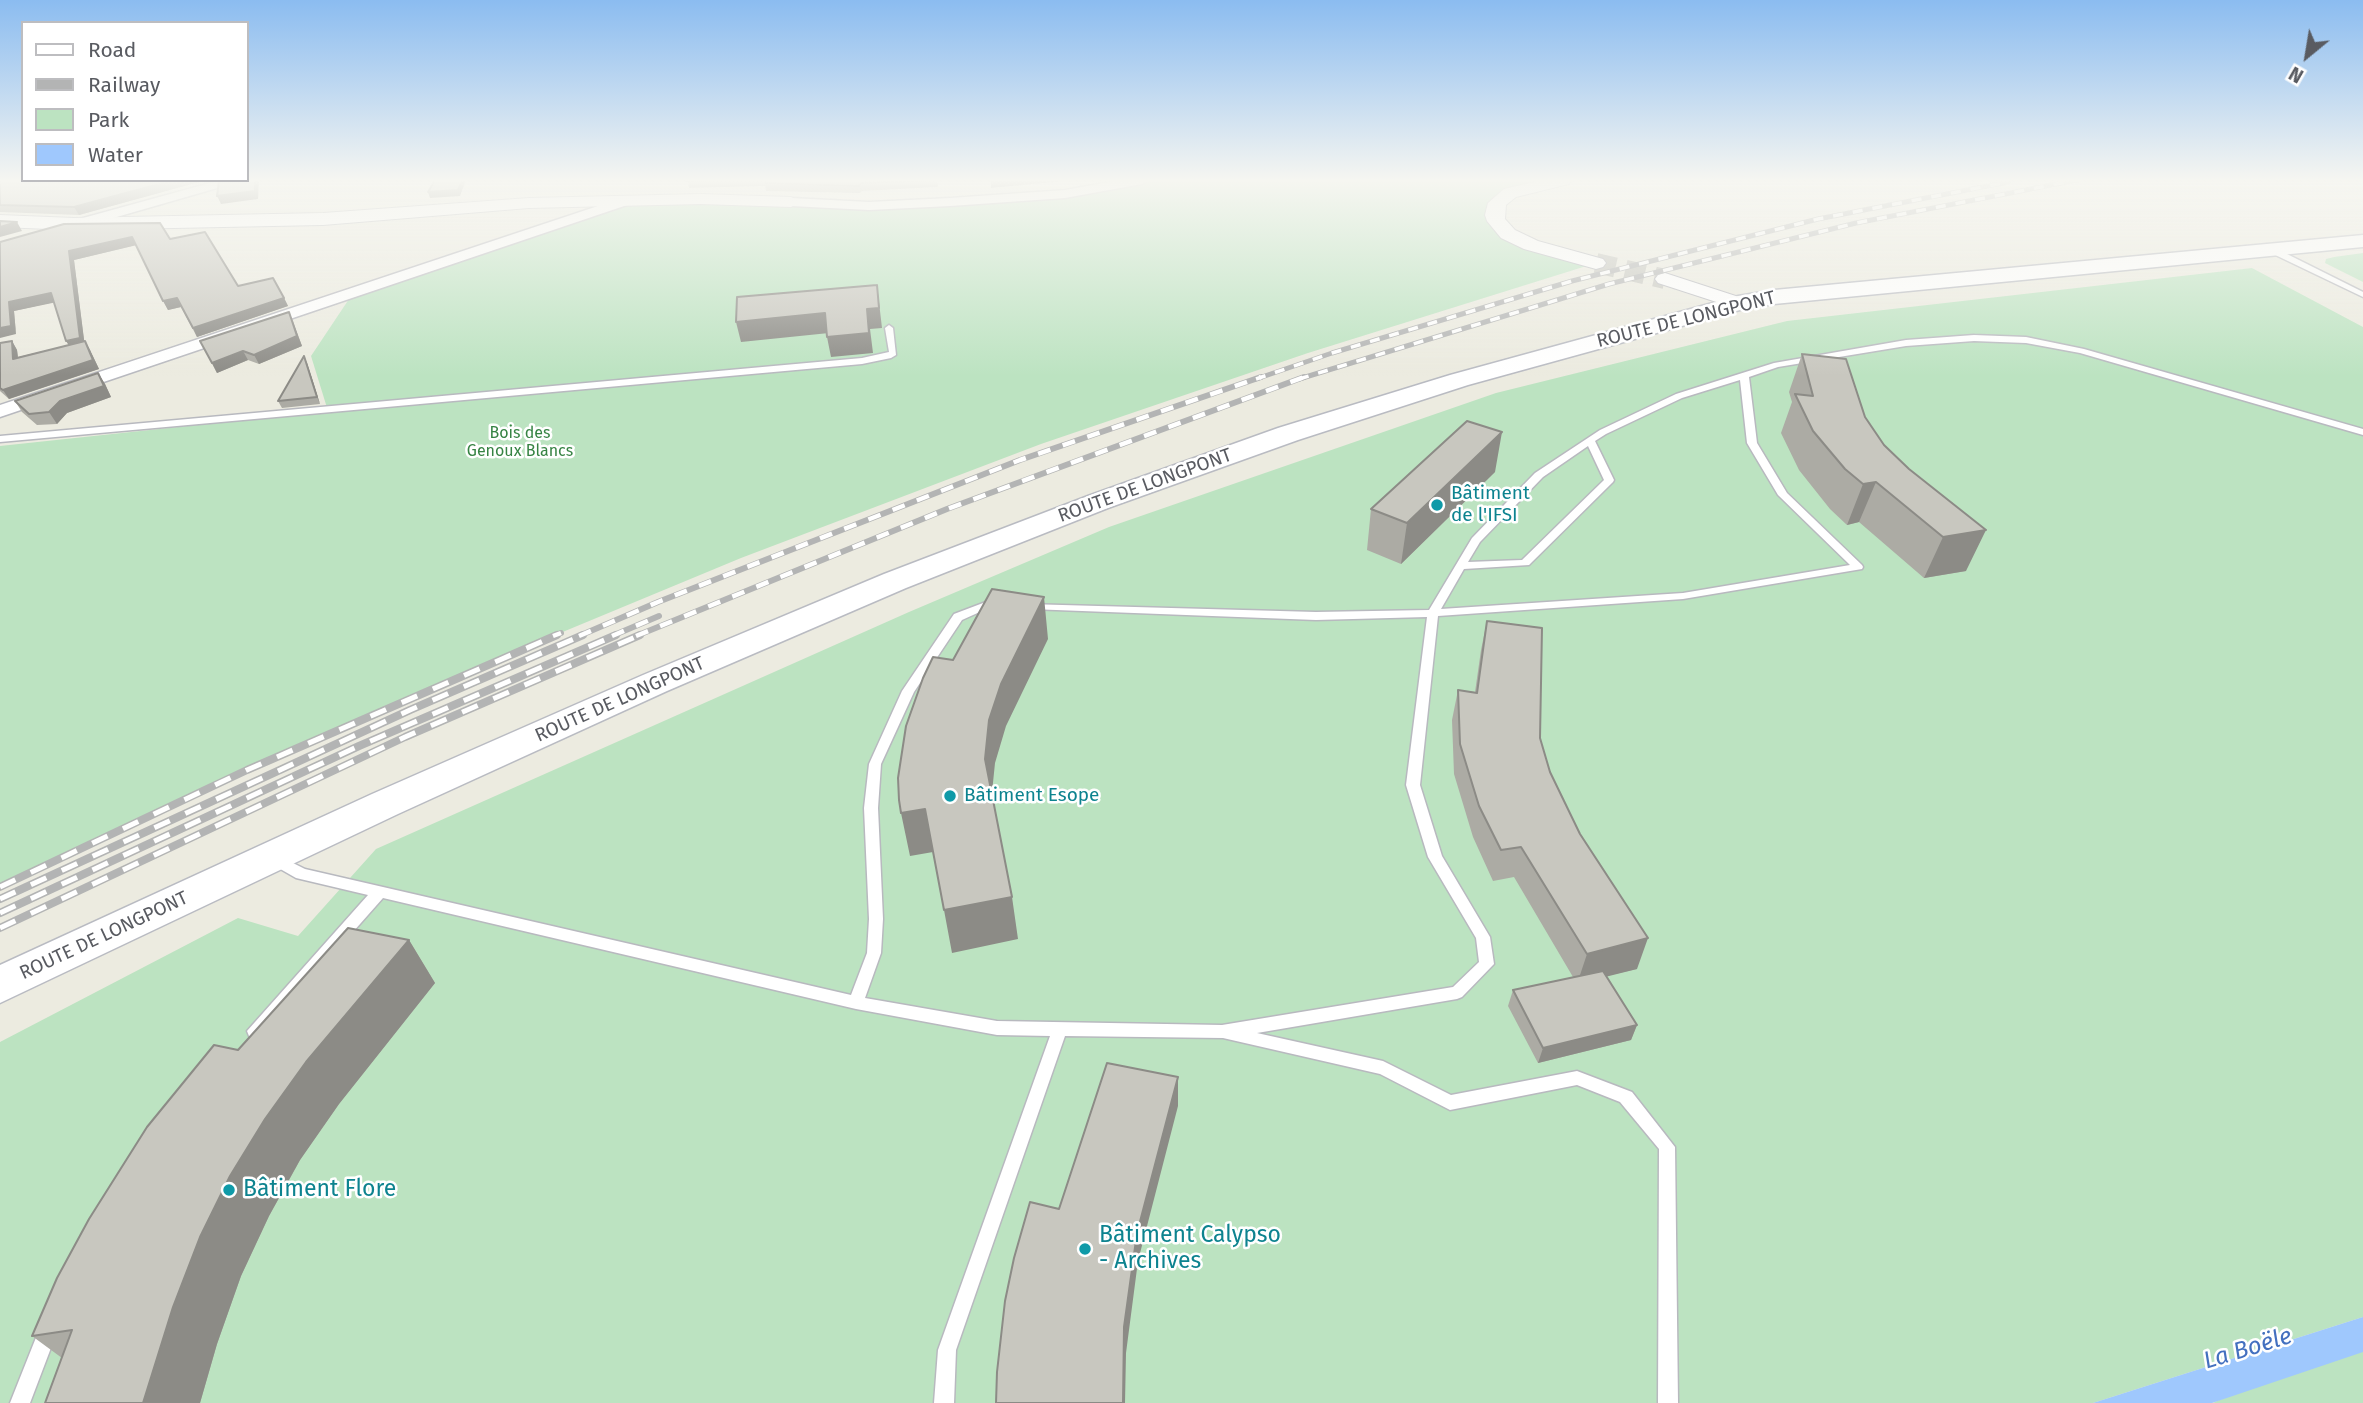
<!DOCTYPE html>
<meta charset="utf-8">
<style>
body{margin:0}
#map{position:relative;width:2363px;height:1403px;overflow:hidden;background:#ecebe0;font-family:"Fira Sans",sans-serif}
canvas{display:block}
.legend{position:absolute;left:21px;top:21px;width:228px;height:161px;box-sizing:border-box;background:#fff;border:2px solid #bdbdc0;margin:0;padding:9px 12px;list-style:none;font-size:21px;color:#595b61}
.legend li{display:flex;align-items:center;gap:14px;height:35px}
.legend b{width:35px;border:2px solid #bdbdc0}
.north{position:absolute;left:2272px;top:21px;width:70px;height:70px;-webkit-text-stroke:5px #fff;paint-order:stroke;rotate:210deg;font-size:19px;font-weight:700;line-height:28px;text-align:center;color:#595b61}
.north::after{content:'';display:block;margin:auto;width:24px;height:32px;background:#595b61;clip-path:polygon(50% 0,100% 100%,50% 72%,0 100%)}
</style>
<div id="map">
<canvas width="2363" height="1403"></canvas>
<ul class="legend">
<li><b style="height:9px;background:#fff"></b>Road</li>
<li><b style="height:9px;background:#b3b4b4"></b>Railway</li>
<li><b style="height:19px;background:#bce3c1"></b>Park</li>
<li><b style="height:19px;background:#9fc8fd"></b>Water</li>
</ul>
<div class="north">N</div>
</div>
<script>
const g = document.querySelector('canvas').getContext('2d');
g.lineJoin = 'round';
function fillPath(path, color) {
  g.fillStyle = color;
  g.fill(path, 'evenodd');
}
function toPath(rows) {
  const path = new Path2D();
  for (const r of rows) {
    path.moveTo(r[0], r[1]);
    for (let i = 2; i < r.length; i += 2) path.lineTo(r[i], r[i + 1]);
  }
  return path;
}
function trace(path, color, width, dash) {
  g.strokeStyle = color;
  g.lineWidth = width;
  g.lineCap = dash ? 'butt' : 'round';
  g.setLineDash(dash || []);
  g.stroke(path);
}
function label(font, color, halo, rows, align = 'center') {
  g.font = font + ' "Fira Sans",sans-serif';
  g.lineWidth = 5;
  g.setLineDash([]);
  g.textBaseline = 'middle';
  g.strokeStyle = halo;
  g.fillStyle = color;
  for (const [text, x, y, turn = 0] of rows) {
    g.save();
    g.translate(x, y);
    g.rotate((+turn || 0) * Math.PI / 180);
    g.textAlign = isNaN(turn) ? turn : align;
    if (halo) g.strokeText(text, 0, 0);
    g.fillText(text, 0, 0);
    g.restore();
  }
}
fillPath(toPath([
 [1142,180,1563,180,1521,188,1502,198,1502,229,1596,263,1308,353,1041,444,741,558,500,658,247,770,0,887,0,446,328,411,311,356,349,299,626,206,703,204,884,206,1079,192],
 [2363,253,2363,282,2325,263,2326,259,2334,257],
 [2252,268,2363,327,2363,1317,2093,1403,0,1403,0,1042,238,918,298,936,376,849,909,612,1109,527,1496,393,1787,321],
 [2363,1348,2363,1403,2213,1403,2219,1400]
]), '#bce3c1');
fillPath(toPath([
 [2363,1317,2363,1352,2212,1403,2093,1403]
]), '#9fc8fd');
trace(toPath([
 [1596,263,1665,279]
]), '#c7c7c0', 20, [20, 10]);
const service = toPath([
 [2267,247,2273,247,2363,292,2363,297,2267,251,2267,247],
 [889,325,893,328,896,355,891,358,862,364,0,442,0,436,862,358,889,352,885,328,889,325],
 [1974,335,2026,337,2084,349,2363,429,2363,435,2080,353,2026,343,1974,341,1906,346,1778,367,1749,377,1757,443,1787,493,1862,565,1863,567,1862,569,1683,599,1438,616,1420,785,1442,856,1490,937,1494,964,1462,997,1457,999,1257,1033,1383,1061,1451,1095,1577,1071,1632,1092,1675,1147,1678,1403,1658,1403,1659,1149,1620,1102,1577,1085,1450,1110,1380,1074,1223,1038,1065,1036,956,1350,954,1403,934,1403,938,1350,1050,1036,997,1035,856,1009,383,898,261,1036,255,1038,249,1036,247,1031,368,895,296,878,268,862,266,858,268,854,273,853,305,869,851,995,867,953,869,919,864,808,869,764,902,691,954,614,991,600,1002,601,1004,603,1002,605,993,606,962,620,914,692,881,764,878,808,883,919,881,953,865,998,997,1021,1222,1025,1453,987,1479,962,1476,938,1428,857,1406,785,1427,617,1316,620,1030,609,1026,608,1024,606,1026,604,1316,612,1429,610,1472,538,1535,473,1600,430,1676,394,1774,363,1906,340,1974,335],
 [1740,380,1747,443,1778,495,1850,565,1683,593,1441,609,1464,569,1529,565,1613,482,1614,480,1595,441,1606,434,1682,398,1740,380],
 [1588,446,1604,480,1522,560,1468,562,1480,542,1543,477,1588,446],
 [48,1323,55,1325,57,1332,30,1403,10,1403,41,1325,48,1323]
]);
const minor = toPath([
 [221,180,245,180,75,229,70,230,63,226,65,223,221,180],
 [1121,180,1149,180,1142,184,1065,198,950,206,869,210,791,206,784,202,791,198,869,202,950,198,1065,190,1121,180],
 [628,196,635,200,633,203,0,417,0,405,628,196]
]);
const tertiary = toPath([
 [1543,180,1572,180,1569,184,1516,197,1506,205,1505,219,1515,230,1538,241,1603,259,1606,263,1603,267,1596,269,1524,249,1501,238,1487,221,1485,215,1488,203,1504,189,1543,180],
 [701,194,791,197,800,202,791,207,701,204,529,208,323,225,74,230,0,227,0,215,74,218,323,213,529,198,701,194],
 [1665,273,1745,299,1748,303,1745,307,1738,309,1658,283,1655,279,1658,275,1665,273]
]);
const secondary = toPath([
 [2363,235,2363,247,1774,304,1740,310,1468,385,1298,440,1108,508,906,588,667,691,398,814,0,1003,0,965,372,794,643,675,884,574,1088,496,1278,428,1450,375,1738,296,1774,290,2363,235]
]);
trace(service, '#b8b9bf', 3);
trace(minor, '#b8b9bf', 3);
trace(tertiary, '#b8b9bf', 2);
trace(secondary, '#b9bbc2', 3);
fillPath(service, '#fff');
fillPath(minor, '#fff');
fillPath(tertiary, '#fff');
fillPath(secondary, '#fff');
const railFar2 = toPath([
 [1256,379,1332,353,1572,281,1818,219,2008,182],
 [1299,379,1609,284,1856,223,2077,180]
]);
const railFar1 = toPath([
 [553,636,561,633],
 [579,636,658,602,1020,460,1261,377],
 [612,636,659,616],
 [636,636,947,509,1304,377]
]);
const rail = toPath([
 [0,887,247,770,557,635],
 [0,899,410,710,583,635],
 [0,913,359,746,616,635],
 [0,928,405,737,640,635]
]);
trace(railFar2, '#b3b4b4', 5);
trace(railFar1, '#b3b4b4', 6);
trace(rail, '#b3b4b4', 8);
trace(railFar2, '#fff', 3.5, [10]);
trace(railFar1, '#fff', 4.5, [13]);
trace(rail, '#fff', 5, [17]);
fillPath(toPath([
 [0,180,206,180,79,215,0,212],
 [688,180,937,180,938,187,862,191,860,193,766,191,765,186,689,188],
 [170,239,238,286,284,298,288,306,197,337,181,307,168,310,136,245,74,260,84,341,90,350,99,369,9,399,0,391,0,343,12,341,17,350,18,357,69,345,66,341,54,302,14,311,16,334,0,242],
 [293,321,302,346,259,364,248,360,217,373,200,341],
 [1802,354,1865,417,1966,571,1924,578,1859,522,1847,525,1830,509,1799,470,1781,433,1792,402,1789,392],
 [307,363,320,404,282,408,278,401],
 [98,373,105,384,111,397,67,413,57,424,37,425,22,412,15,401],
 [1495,472,1401,564,1367,550,1371,509],
 [1487,621,1540,738,1550,772,1637,969,1606,976,1637,1025,1631,1040,1538,1063,1508,1006,1513,990,1573,977,1514,877,1493,881,1473,837,1454,774,1452,720,1458,690,1475,692,1481,650],
 [409,940,435,983,339,1104,300,1160,269,1216,241,1276,217,1344,200,1403,45,1403,62,1358,32,1336,238,1050]
]), '#acaba4');
fillPath(toPath([
 [174,180,206,180,79,215,74,207],
 [255,180,259,180,258,199,221,204,217,196],
 [462,180,466,180,460,196,430,198,428,192],
 [991,180,1075,180,991,188],
 [17,222,22,231,0,237,0,227],
 [132,237,137,245,74,260,85,347,72,350,66,341,69,251],
 [877,285,882,328,870,329,873,353,831,357,827,337,867,309],
 [51,293,57,302,14,311,16,334,0,338,0,328,9,302],
 [177,298,181,307,168,310,163,301],
 [284,298,288,306,197,337,193,328],
 [289,312,302,346,259,364,254,355],
 [825,313,829,333,741,342,736,322],
 [12,341,17,350,19,367,13,359],
 [85,341,90,350,99,369,9,399,3,390],
 [243,351,248,360,217,373,212,363],
 [304,356,307,363,320,404,317,397],
 [98,373,105,384,111,397,67,413,57,424,49,412,60,401],
 [1502,432,1495,472,1401,564,1407,523],
 [1876,482,1859,522,1847,525,1863,484],
 [1986,530,1966,571,1924,578,1943,537],
 [1044,597,1048,639,1006,726,995,763,991,802,985,759,989,720,1001,684],
 [925,809,933,852,910,856,901,813],
 [1012,897,1018,939,952,953,944,910],
 [1648,938,1637,969,1577,984,1587,954],
 [409,940,435,983,339,1104,300,1160,269,1216,241,1276,217,1344,200,1403,143,1403,173,1307,200,1237,230,1176,265,1119,306,1062],
 [1637,1025,1631,1040,1538,1063,1543,1048],
 [1178,1077,1178,1106,1138,1261,1126,1353,1125,1403,1123,1403,1124,1327,1137,1233]
]), '#8c8b86');
const building = toPath([
 [0,180,174,180,74,207,0,205,0,180],
 [222,180,255,180,255,191,217,196,219,181,222,180],
 [435,180,462,180,458,190,428,192,435,180],
 [688,180,726,180,687,181,688,180],
 [766,180,937,180,861,183,859,186,765,183,766,180],
 [0,221,17,222,0,227,0,221],
 [160,223,170,239,205,232,238,286,273,278,284,298,193,328,177,298,163,301,132,237,69,251,80,338,66,341,51,293,9,302,11,326,0,328,0,242,64,224,160,223],
 [877,285,879,308,867,309,869,333,827,337,825,313,736,322,737,297,877,285],
 [289,312,297,336,254,355,243,351,212,363,200,341,289,312],
 [12,341,13,359,85,341,93,360,3,390,0,388,0,343,12,341],
 [1802,354,1846,359,1865,417,1884,445,1909,469,1986,530,1943,537,1876,482,1863,484,1845,469,1813,431,1795,394,1813,396,1802,354],
 [304,356,317,397,278,401,304,356],
 [98,373,104,386,60,401,49,412,29,414,15,401,98,373],
 [1467,421,1502,432,1407,523,1371,509,1467,421],
 [992,589,1044,597,1001,684,989,720,985,759,1012,897,944,910,925,809,901,813,899,800,898,778,906,726,923,678,933,657,953,660,992,589],
 [1487,621,1542,628,1540,738,1550,772,1580,834,1648,938,1587,954,1521,847,1501,850,1479,806,1460,744,1458,690,1477,693,1487,621],
 [348,928,409,940,306,1062,265,1119,230,1176,200,1237,173,1307,143,1403,45,1403,72,1330,32,1336,57,1278,89,1219,147,1127,214,1045,238,1050,348,928],
 [1603,971,1637,1025,1543,1048,1513,990,1603,971],
 [1107,1063,1178,1077,1137,1233,1124,1327,1123,1403,996,1403,997,1372,1005,1301,1014,1258,1030,1202,1059,1209,1107,1063]
]);
fillPath(building, '#c8c7bf');
trace(building, '#8c8b86', 2);
const sky = g.createLinearGradient(0, 0, 0, 376);
sky.addColorStop(0, '#8bbcf0');
sky.addColorStop(0.48, '#f6f6f1');
sky.addColorStop(1, '#f6f6f100');
g.fillStyle = sky;
g.fillRect(0, 0, 2363, 376);
for (const [x, y, r, color] of [
 [1437,505,7,"#0f9aa8"],
 [950,796,7,"#0f9aa8"],
 [229,1190,7,"#0f9aa8"],
 [1085,1249,7,"#0f9aa8"]
]) {
  const dot = new Path2D();
  dot.arc(x, y, r, 0, 2 * Math.PI);
  g.fillStyle = color;
  g.fill(dot);
  trace(dot, '#fff', 2.5);
}
label('16px', '#368343', '#fff', [
 ["Bois des",520,434],
 ["Genoux Blancs",520,452]
]);
label('19px', '#595b61', '#fff', [
 ["ROUTE DE LONGPONT",1686,320,-14],
 ["ROUTE DE LONGPONT",1145,486,-20],
 ["ROUTE DE LONGPONT",620,700,-24],
 ["ROUTE DE LONGPONT",104,936,-25]
]);
label('19px', '#0d838f', '#fff', [
 ["Bâtiment",1451,494],
 ["de l'IFSI",1451,516],
 ["Bâtiment Esope",964,796]
], 'left');
label('23px', '#0d838f', '#fff', [
 ["Bâtiment Flore",243,1190],
 ["Bâtiment Calypso",1099,1236],
 ["- Archives",1099,1262]
], 'left');
label('italic 24px', '#4370bf', '#fff', [
 ["La Boële",2248,1349,-17]
]);
</script>
